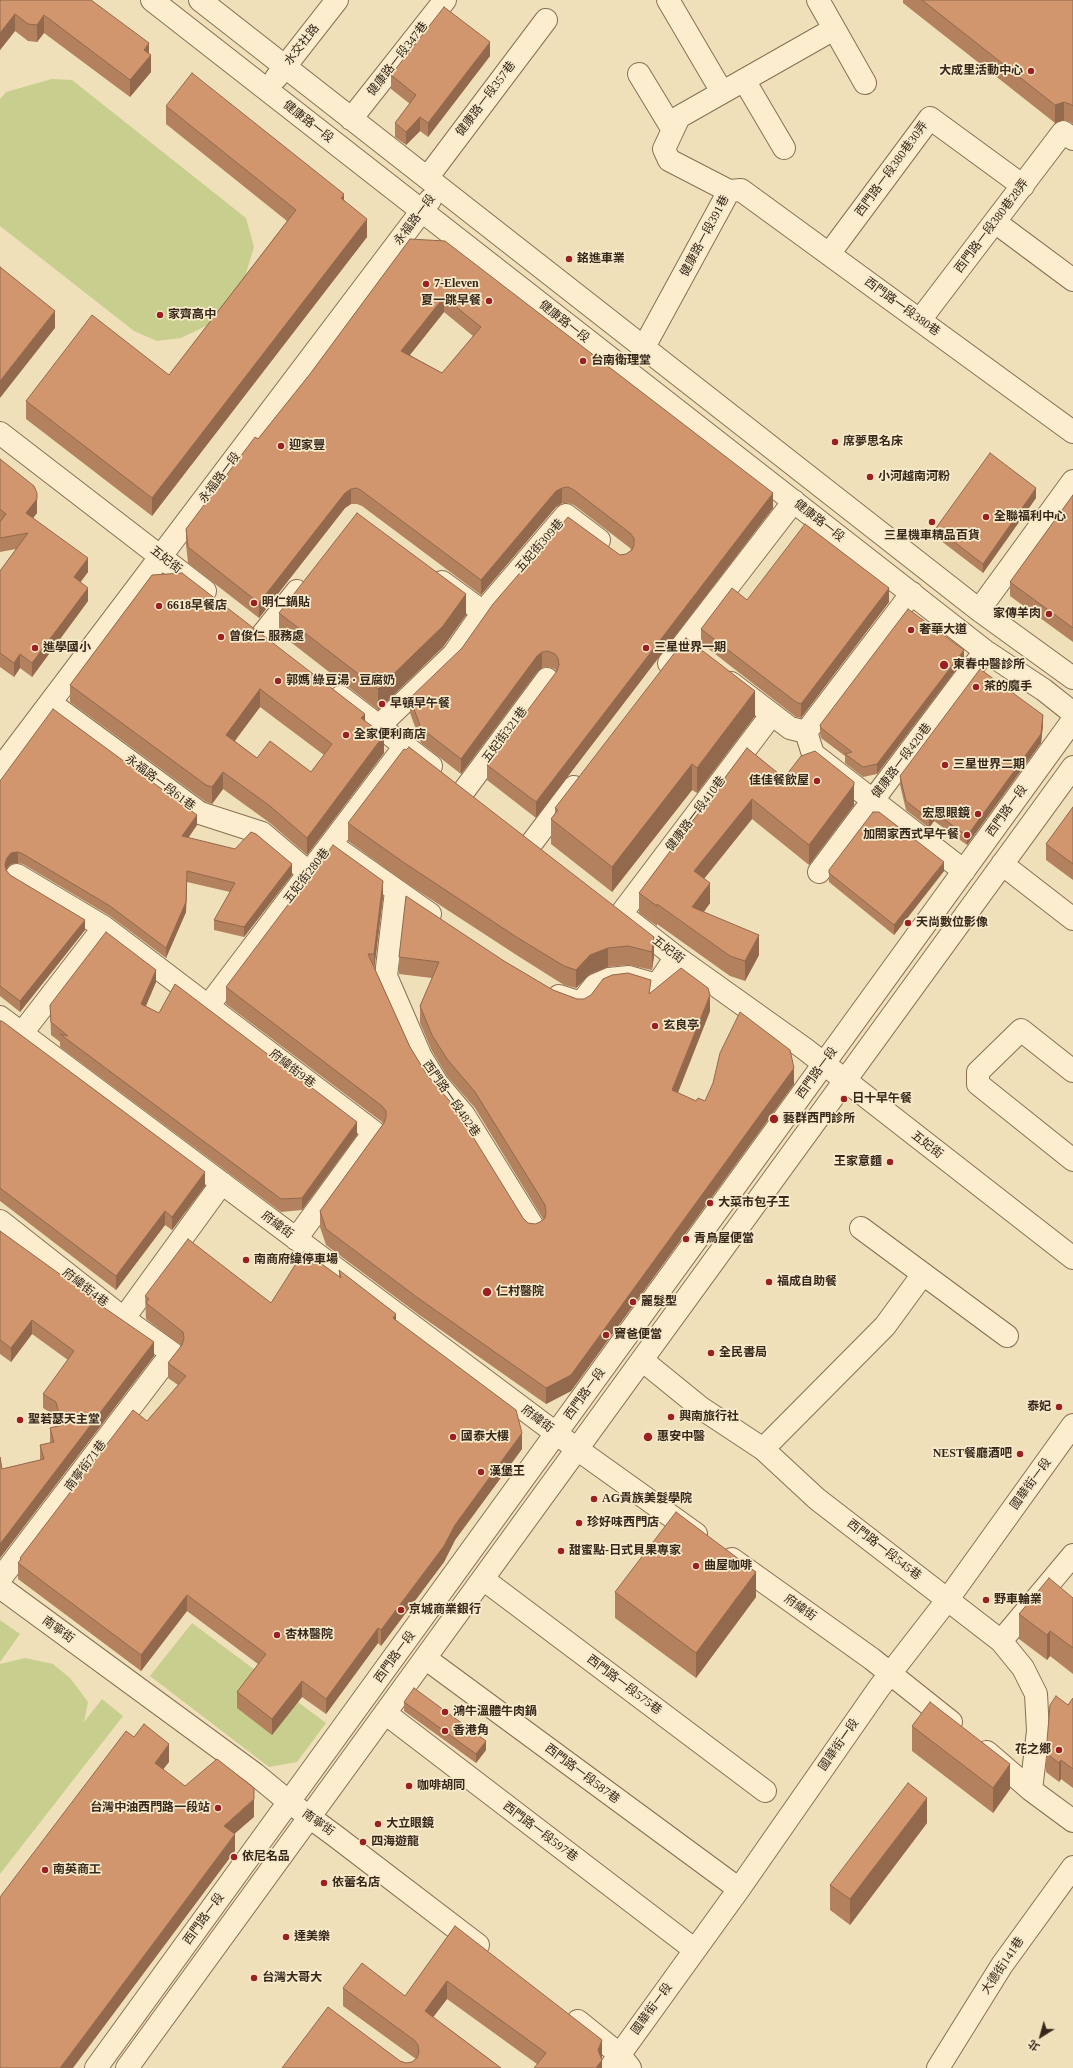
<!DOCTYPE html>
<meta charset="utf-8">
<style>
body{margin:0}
#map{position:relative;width:1073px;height:2068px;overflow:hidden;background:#f0e0ba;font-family:"Times New Roman","Noto Sans TC",serif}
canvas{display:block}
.north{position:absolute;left:1021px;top:2016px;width:40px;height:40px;-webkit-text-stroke:3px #f7eaca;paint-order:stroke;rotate:217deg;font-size:11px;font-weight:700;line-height:16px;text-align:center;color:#36271a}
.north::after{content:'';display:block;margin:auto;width:14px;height:18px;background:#36271a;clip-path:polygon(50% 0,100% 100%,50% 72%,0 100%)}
</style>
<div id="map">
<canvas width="1073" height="2068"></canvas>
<div class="north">北</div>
</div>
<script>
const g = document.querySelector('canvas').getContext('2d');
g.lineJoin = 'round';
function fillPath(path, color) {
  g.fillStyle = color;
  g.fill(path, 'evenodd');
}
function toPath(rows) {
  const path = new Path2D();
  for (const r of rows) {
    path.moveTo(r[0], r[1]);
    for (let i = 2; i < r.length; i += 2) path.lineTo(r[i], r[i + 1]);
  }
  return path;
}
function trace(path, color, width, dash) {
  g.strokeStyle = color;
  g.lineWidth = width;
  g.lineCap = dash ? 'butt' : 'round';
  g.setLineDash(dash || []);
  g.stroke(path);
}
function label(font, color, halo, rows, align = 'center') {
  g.font = font + ' "Times New Roman","Noto Sans TC",serif';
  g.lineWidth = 3.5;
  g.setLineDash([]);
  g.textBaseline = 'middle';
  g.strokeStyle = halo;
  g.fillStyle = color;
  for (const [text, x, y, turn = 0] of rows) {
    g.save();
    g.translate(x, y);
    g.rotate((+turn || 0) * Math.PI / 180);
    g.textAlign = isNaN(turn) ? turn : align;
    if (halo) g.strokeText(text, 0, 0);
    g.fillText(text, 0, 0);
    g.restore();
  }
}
fillPath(toPath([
 [52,79,72,80,246,218,254,247,243,283,222,311,206,326,181,338,157,341,134,331,0,226,0,99,6,92],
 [0,1620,20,1634,0,1662],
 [192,1623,326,1723,297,1762,269,1767,150,1676],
 [25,1658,53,1664,70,1678,88,1702,84,1722,102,1699,123,1716,0,1874,0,1664]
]), '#c7ce8e');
const minor = toPath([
 [152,0,985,651,1044,690,1073,713],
 [200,0,979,610,1073,678],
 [668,0,722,92],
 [818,0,865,83],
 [639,74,673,130],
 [276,78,337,0],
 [744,80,784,148],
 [351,119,445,0],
 [427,178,546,20],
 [729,191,741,190,1073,432],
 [995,222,1073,280],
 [829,254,930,118,1023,186],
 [920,320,1063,132,1073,139],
 [644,347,729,191,669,160,664,149,679,117,834,29],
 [0,433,205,591],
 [442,582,483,612],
 [979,610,1073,481],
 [262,635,297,591],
 [669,663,794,501],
 [731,683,790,728,806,732],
 [341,697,431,766],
 [56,707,200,813,262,833,309,873],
 [379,726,453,655,483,612,566,515,599,540],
 [806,732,813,754,964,871],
 [806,732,912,593],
 [0,769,430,200],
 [463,792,547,679],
 [531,844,574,787],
 [332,845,430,914],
 [1002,864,1073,919],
 [819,872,985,651],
 [17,875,104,927,374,1132,296,1239],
 [396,891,386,976,421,1057,437,1083,464,1115,534,1228],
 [621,914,772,714],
 [630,921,676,957,805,1049,1073,1258],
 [559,996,581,1003,595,985,609,979,629,977,657,985,676,957],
 [209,1005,405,746],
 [0,1017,577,1449,696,1534],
 [22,1033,104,927],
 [1073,1071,1021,1030,978,1072,978,1084,1073,1160],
 [0,1221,123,1318,172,1353,0,1579],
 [861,1228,1007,1336],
 [124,1318,222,1183],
 [642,1360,701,1408,763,1449,817,1499,1001,1641,1023,1668,1036,1694,1038,1731,1031,1790],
 [763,1449,885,1326,923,1274],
 [732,1559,872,1659,951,1722],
 [483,1579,765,1791],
 [0,1587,255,1774,289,1802,334,1835,478,1945],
 [1001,1641,1073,1555],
 [425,1658,739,1889],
 [385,1713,695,1950],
 [987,1752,1031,1790,1073,1821],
 [578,2021,619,2054,630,2068],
 [96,2068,1073,720],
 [127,2068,1073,767],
 [610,2068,739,1889,879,1688,948,1599,1073,1425],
 [938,2068,1002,1965,1073,1867]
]);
trace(minor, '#886f54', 24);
trace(minor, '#fbedce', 22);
fillPath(toPath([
 [0,0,149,53,151,72,130,97,44,33,37,42,28,41,15,31,0,50],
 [903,0,1073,0,1073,124,1070,122,1064,120,1055,123,903,3],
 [490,56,428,137,420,131,406,145,395,137,395,123,410,104,391,89,391,75],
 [166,106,344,200,367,237,152,516,26,419,26,401,169,375,287,221,166,124],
 [410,239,773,508,536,818,487,780,487,765,557,672,555,669,548,667,542,668,537,672,461,774,421,743,410,713,410,698,620,555,626,554,631,550,630,548,574,505,568,503,562,503,556,507,481,595,362,506,357,504,351,504,345,508,259,618,188,563,186,544,186,529,310,374],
 [444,312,473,336,442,373,410,355],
 [0,459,37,506,37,513,33,518,88,572,80,582,88,601,32,677,20,668,14,677,0,667,0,571,16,549,0,552],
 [1073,495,1073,642,1010,596,1010,582],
 [1036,498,983,573,936,537,936,528],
 [152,575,365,720,384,753,307,855,270,823,223,789,212,804,206,802,70,702,70,685],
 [260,707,324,755,311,772,257,758,235,741],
 [747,600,889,602,801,718,796,717,701,643,701,629],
 [279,613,466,615,443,647,378,710,279,633],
 [964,659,877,774,863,777,845,763,845,756,821,738,820,734,820,725],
 [755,716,697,793,692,790,612,892,551,844,551,819,555,813,555,808],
 [1043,725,1041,743,967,845,934,821,929,828,906,810,900,785,900,776],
 [747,748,784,778,854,802,854,805,809,865,752,819,704,879,710,903,704,912,759,955,745,981,730,976,657,924,657,926,639,913,639,893],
 [0,781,197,825,188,838,292,875,244,937,214,930,214,920,230,892,187,882,186,912,166,958,110,916,23,864,18,863,11,864,7,868,6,870,10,875,85,930,20,1012,0,996],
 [1073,807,1073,880,1046,860,1046,844],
 [348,823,654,937,654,956,652,970,628,965,608,967,590,974,576,988,564,985,518,956,403,881,348,841],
 [829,870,944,871,894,935,829,882],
 [383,897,374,967,410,1047,427,1075,523,1218,528,1223,535,1224,540,1222,543,1219,475,1108,447,1076,432,1051,420,1023,420,1006,432,978,399,974,399,957,504,961,553,990,577,999,584,999,651,993,710,1011,678,1093,696,1101,705,1101,794,1084,571,1391,546,1404,418,1314,326,1245,320,1227,320,1211,383,1124,382,1122,226,1004,226,987],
 [156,982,146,1006,357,1135,302,1210,281,1212,60,1047,60,1042,51,1035,50,1005],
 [0,1021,205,1186,172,1230,165,1225,116,1290,0,1201],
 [0,1231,97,1303,154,1356,0,1558,0,1457,2,1469,40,1460,40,1445,50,1443,50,1428,58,1426,56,1416,43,1408,43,1394,68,1360,32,1334,11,1362,0,1354],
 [339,1270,396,1321,522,1449,455,1540,444,1562,381,1646,378,1643,326,1714,302,1697,272,1735,237,1708,237,1692,258,1664,187,1611,141,1671,18,1579,18,1563,20,1561,20,1558,147,1421,178,1385,168,1378,168,1363,181,1346,146,1319,145,1296,271,1303,339,1276],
 [615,1592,756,1597,696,1678,615,1618],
 [1073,1598,1073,1674,1050,1656,1047,1660,1019,1639,1019,1614],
 [1073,1698,1073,1788,1061,1779,1059,1782,1046,1772,1046,1753,1068,1705],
 [404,1702,486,1750,476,1763,404,1711],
 [912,1726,1010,1789,993,1813,912,1751],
 [927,1823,850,1925,830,1910,830,1885],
 [455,1926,602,2057,601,2059,602,2068,537,2064,447,1999,433,2017,501,2068,282,2068,400,2061,406,2063,412,2062,416,2059,343,2006,343,1988,405,1996]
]), '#b4815e');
fillPath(toPath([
 [15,14,15,31,0,50,0,33],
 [44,15,44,33,37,42,37,25],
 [490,42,490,56,428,137,428,123],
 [149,43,149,57,151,55,151,72,130,97,130,80,144,50],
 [1064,102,1064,120,1055,123,1055,105],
 [420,117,420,131,406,145,406,132],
 [344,194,344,212,341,198],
 [367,219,367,237,152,516,152,498],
 [444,297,444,312,401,366,401,351],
 [55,311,55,328,0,398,0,381],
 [562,488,562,503,556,507,481,595,481,580,556,491],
 [1036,488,1036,498,983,573,983,564],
 [351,489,351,504,345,508,259,618,259,603,345,493],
 [37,493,37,513,26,527,26,513],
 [773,493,773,508,536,818,536,802],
 [88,558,88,572,74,591,74,577],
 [88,588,88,601,32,677,32,663],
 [889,588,889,602,801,718,801,704],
 [466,594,466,615,443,647,378,710,378,689],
 [964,650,964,659,877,774,877,764],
 [542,652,542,668,537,672,461,774,461,759,537,656],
 [20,654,20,668,14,677,14,663],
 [260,689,260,707,226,752,226,735],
 [755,691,755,716,697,793,697,768],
 [365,714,365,731,361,718],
 [1043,715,1043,725,1041,743,967,845,967,836],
 [384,735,384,753,307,855,307,838],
 [692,764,692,790,612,892,612,867],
 [223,772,223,789,212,804,212,787],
 [854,782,854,805,809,865,809,845],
 [752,799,752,819,694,891,694,871],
 [934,812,934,821,929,828,929,819],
 [197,815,197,825,182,847,182,836],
 [18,852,18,863,11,864,7,868,5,874,5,864,7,858,11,853],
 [944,862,944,871,894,935,894,925],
 [292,864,292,875,244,937,244,927],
 [383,881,383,897,374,971,374,954],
 [187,882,186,912,166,958,166,948],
 [710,883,710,903,692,927,692,907],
 [85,920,85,930,20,1012,20,1001],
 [759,935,759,955,745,981,745,961],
 [654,937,654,956,652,970,652,952],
 [608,948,608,967,590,974,576,988,576,970,590,955],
 [156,970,156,982,141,1017,141,1004],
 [710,995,710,1011,672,1107,672,1090],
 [794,1068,794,1084,571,1391,546,1404,546,1388],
 [357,1122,357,1135,302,1210,302,1198],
 [205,1172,205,1186,172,1230,172,1217],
 [165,1211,165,1225,116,1290,116,1276],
 [396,1314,396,1329,393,1318],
 [32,1320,32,1334,11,1362,11,1348],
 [154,1342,154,1356,0,1558,0,1544],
 [522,1433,522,1449,455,1540,444,1562,381,1646,381,1630,455,1525],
 [756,1572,756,1597,696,1678,696,1653],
 [187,1595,187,1611,141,1671,141,1655],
 [378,1628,378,1643,326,1714,326,1699],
 [1050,1631,1050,1656,1047,1660,1047,1635],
 [302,1681,302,1697,272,1735,272,1719],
 [486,1741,486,1750,476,1763,476,1754],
 [169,1744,169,1762,155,1780,155,1763],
 [1061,1760,1061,1779,1059,1782,1059,1763],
 [1010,1764,1010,1789,993,1813,993,1788],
 [927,1798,927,1823,850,1925,850,1899],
 [254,1799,254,1817,224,1843,224,1826],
 [235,1834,235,1851,73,2068,60,2068],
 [447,1981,447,1999,425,2028,425,2011],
 [602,2040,602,2057,599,2063,602,2060,602,2068,596,2068,598,2050]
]), '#92694c');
const building = toPath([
 [0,0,91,0,149,43,144,50,151,55,130,80,44,15,37,25,28,24,15,14,0,33,0,0],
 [922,0,1073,0,1073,106,1070,104,1064,102,1055,105,922,0],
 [444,7,490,42,428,123,420,117,406,132,395,123,416,95,391,75,444,7],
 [192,73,344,194,341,198,367,219,152,498,26,401,92,315,169,375,296,210,166,106,192,73],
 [410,239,445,241,773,493,536,802,487,765,557,671,559,665,558,658,555,654,548,651,542,652,537,656,461,759,421,728,410,698,462,648,493,604,568,517,620,555,626,554,632,550,634,545,634,538,630,533,574,490,568,487,562,488,556,491,481,580,362,491,357,488,351,489,345,493,259,603,188,547,186,529,255,437,258,439,310,374,410,239],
 [444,297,481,327,442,373,401,351,444,297],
 [0,267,55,311,0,381,0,267],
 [990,453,1036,488,983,564,936,528,990,453],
 [0,459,34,486,37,493,37,499,26,513,88,558,74,577,88,588,32,663,20,654,14,663,0,653,0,571,28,533,0,538,0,522,6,514,0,509,0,459],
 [1073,495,1073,628,1010,582,1073,495],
 [357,513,466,594,443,626,378,689,279,613,357,513],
 [805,524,889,588,801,704,796,702,701,629,732,588,747,600,805,524],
 [182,573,365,714,361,718,384,735,307,838,270,806,223,772,212,787,206,785,70,685,152,575,182,573],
 [260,689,332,744,311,772,270,741,257,758,226,735,260,689],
 [908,609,964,650,877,764,863,767,845,754,852,752,821,728,820,725,908,609],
 [686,638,755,691,697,768,692,764,612,867,551,819,558,810,555,808,686,638],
 [980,669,1043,715,1041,734,967,836,934,812,929,819,906,801,900,776,980,669],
 [53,709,197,815,182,836,235,849,251,832,256,834,292,864,244,927,214,920,235,883,187,871,186,902,166,948,110,906,23,854,18,852,11,853,7,858,5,864,6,870,10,875,85,920,20,1001,0,986,0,781,53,709],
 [409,747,654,937,652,952,628,946,608,948,590,955,576,970,564,966,518,938,403,862,348,823,404,749,406,750,409,747],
 [747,748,784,778,801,756,815,751,854,782,854,785,809,845,752,799,694,871,710,883,692,907,759,935,745,961,730,956,657,904,657,906,639,893,747,748],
 [1073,807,1073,864,1046,844,1073,807],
 [873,812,879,812,944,862,894,925,829,873,829,870,873,812],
 [333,845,383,881,374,954,368,954,410,1047,427,1075,454,1106,523,1218,528,1223,535,1224,540,1222,545,1218,546,1212,545,1205,475,1092,447,1059,432,1035,420,1006,439,962,399,957,406,896,504,961,553,990,577,999,584,999,591,995,603,979,612,975,628,973,651,980,649,994,681,968,708,988,710,995,672,1090,696,1101,698,1098,705,1101,713,1083,720,1053,740,1012,790,1050,794,1068,571,1375,546,1388,418,1298,326,1229,320,1211,384,1123,386,1117,386,1111,382,1106,226,987,333,845],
 [106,932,156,970,141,1004,159,1013,175,984,357,1122,302,1198,281,1199,60,1034,68,1036,51,1022,50,1005,106,932],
 [0,1021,2,1021,205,1172,172,1217,165,1211,116,1276,0,1188,0,1021],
 [0,1231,97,1301,96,1302,154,1342,0,1544,0,1457,2,1469,44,1459,40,1445,54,1442,50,1428,62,1425,56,1402,43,1394,74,1351,32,1320,11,1348,0,1340,0,1231],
 [188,1239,271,1303,304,1251,341,1278,339,1270,396,1314,393,1318,516,1410,522,1433,455,1525,444,1546,381,1630,378,1628,326,1699,302,1681,272,1719,237,1692,266,1654,187,1595,141,1655,18,1563,21,1559,20,1558,133,1410,147,1421,186,1376,168,1363,182,1345,184,1338,183,1332,146,1303,149,1299,145,1296,188,1239],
 [676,1512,756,1572,696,1653,615,1592,676,1512],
 [1049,1578,1073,1598,1073,1648,1050,1631,1047,1635,1019,1614,1049,1578],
 [414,1688,486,1741,476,1754,404,1702,414,1688],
 [1056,1696,1068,1705,1073,1698,1073,1769,1061,1760,1059,1763,1046,1753,1050,1705,1056,1696],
 [930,1702,1010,1764,993,1788,912,1726,930,1702],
 [144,1724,169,1744,155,1763,185,1786,217,1759,254,1788,254,1799,224,1826,235,1834,60,2068,0,2068,0,1897,126,1731,134,1737,144,1724],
 [908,1783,927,1798,850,1899,830,1885,908,1783],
 [455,1926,602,2040,598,2050,602,2060,596,2068,534,2068,546,2053,447,1981,425,2011,501,2068,282,2068,328,2007,400,2061,406,2063,412,2062,417,2058,419,2052,418,2045,414,2040,343,1988,362,1963,405,1996,455,1926]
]);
fillPath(building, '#d1966d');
trace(building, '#92694c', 1);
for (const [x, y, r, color] of [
 [1031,71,4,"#9a2022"],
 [569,259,4,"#9a2022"],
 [426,284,4,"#9a2022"],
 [489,301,4,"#9a2022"],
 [160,315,4,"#9a2022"],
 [583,361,4,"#9a2022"],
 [835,442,4,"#9a2022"],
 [281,446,4,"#9a2022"],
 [870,477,4,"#9a2022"],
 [986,517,4,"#9a2022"],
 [932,522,4,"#9a2022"],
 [254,603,4,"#9a2022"],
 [159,606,4,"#9a2022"],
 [1049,614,4,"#9a2022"],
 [911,630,4,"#9a2022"],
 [221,637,4,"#9a2022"],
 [35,648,4,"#9a2022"],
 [646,648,4,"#9a2022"],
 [944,665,5,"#9a2022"],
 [278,681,4,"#9a2022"],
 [976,687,4,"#9a2022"],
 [382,704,4,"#9a2022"],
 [346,735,4,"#9a2022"],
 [945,765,4,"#9a2022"],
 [817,781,4,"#9a2022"],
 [978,814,4,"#9a2022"],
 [967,835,4,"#9a2022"],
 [908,923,4,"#9a2022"],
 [655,1026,4,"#9a2022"],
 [844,1099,4,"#9a2022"],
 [774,1119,5,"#9a2022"],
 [890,1162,4,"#9a2022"],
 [710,1203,4,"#9a2022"],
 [686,1239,4,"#9a2022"],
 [246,1260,4,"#9a2022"],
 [769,1282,4,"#9a2022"],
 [487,1292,5,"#9a2022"],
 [633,1302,4,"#9a2022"],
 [606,1335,4,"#9a2022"],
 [711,1353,4,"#9a2022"],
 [1059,1407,4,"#9a2022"],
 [671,1417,4,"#9a2022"],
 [20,1420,4,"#9a2022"],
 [453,1437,4,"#9a2022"],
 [648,1437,5,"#9a2022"],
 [1020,1454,4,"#9a2022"],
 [481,1472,4,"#9a2022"],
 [594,1499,4,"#9a2022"],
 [579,1523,4,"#9a2022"],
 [561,1551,4,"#9a2022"],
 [696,1566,4,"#9a2022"],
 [986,1600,4,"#9a2022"],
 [401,1610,4,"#9a2022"],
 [277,1635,4,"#9a2022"],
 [445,1712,4,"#9a2022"],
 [445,1731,4,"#9a2022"],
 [1059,1750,4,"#9a2022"],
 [409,1786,4,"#9a2022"],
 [218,1808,4,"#9a2022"],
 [378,1824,4,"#9a2022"],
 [363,1842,4,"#9a2022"],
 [234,1857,4,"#9a2022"],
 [45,1870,4,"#9a2022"],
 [324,1883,4,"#9a2022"],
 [286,1937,4,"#9a2022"],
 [254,1978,4,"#9a2022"]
]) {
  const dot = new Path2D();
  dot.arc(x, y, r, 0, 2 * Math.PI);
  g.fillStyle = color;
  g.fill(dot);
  trace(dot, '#f7eaca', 1.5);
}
label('12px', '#36271a', '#f7eaca', [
 ["水交社路",302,45,-52],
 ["健康路一段347巷",398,59,-52],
 ["健康路一段357巷",486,99,-53],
 ["健康路一段",308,122,38],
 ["西門路一段380巷30弄",892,169,-54],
 ["永福路一段",415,220,-53],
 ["西門路一段380巷28弄",992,226,-53],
 ["健康路一段391巷",705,236,-62],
 ["西門路一段380巷",902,307,36],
 ["健康路一段",564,322,38],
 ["永福路一段",220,478,-53],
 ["健康路一段",819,521,38],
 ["五妃街309巷",540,546,-49],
 ["五妃街",166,560,38],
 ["五妃街321巷",505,735,-53],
 ["健康路一段420巷",902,761,-53],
 ["永福路一段61巷",160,783,37],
 ["西門路一段",1007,811,-54],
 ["健康路一段410巷",696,814,-53],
 ["五妃街280巷",307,876,-52],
 ["五妃街",668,950,37],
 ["府緯街9巷",292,1069,38],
 ["西門路一段",817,1073,-54],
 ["西門路一段482巷",451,1099,55],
 ["五妃街",927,1145,38],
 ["府緯街",277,1225,37],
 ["府緯街4巷",85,1288,38],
 ["西門路一段",585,1394,-54],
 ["府緯街",537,1419,37],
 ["南寧街71巷",86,1466,-53],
 ["國華街一段",1031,1484,-54],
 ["西門路一段545巷",884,1550,38],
 ["府緯街",800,1608,35],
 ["南寧街",58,1630,36],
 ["西門路一段",395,1657,-54],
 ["西門路一段575巷",624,1685,37],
 ["國華街一段",839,1745,-55],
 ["西門路一段587巷",582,1774,37],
 ["南寧街",318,1823,35],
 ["西門路一段597巷",540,1832,37],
 ["西門路一段",204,1919,-54],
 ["大德街141巷",1003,1966,-56],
 ["國華街一段",652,2009,-54]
]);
label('bold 12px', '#36271a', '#f7eaca', [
 ["大成里活動中心",1023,71,"right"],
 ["銘進車業",577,259],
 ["7-Eleven",434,284],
 ["夏一跳早餐",481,301,"right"],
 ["家齊高中",168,315],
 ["台南衛理堂",591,361],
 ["席夢思名床",843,442],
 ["迎家豐",289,446],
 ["小河越南河粉",878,477],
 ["全聯福利中心",994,517],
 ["三星機車精品百貨",932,536,"center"],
 ["明仁鍋貼",262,603],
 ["6618早餐店",167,606],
 ["家傳羊肉",1041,614,"right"],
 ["奢華大道",919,630],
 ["曾俊仁 服務處",229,637],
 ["進學國小",43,648],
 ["三星世界一期",654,648],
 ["東春中醫診所",953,665],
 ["郭媽 綠豆湯 · 豆腐奶",286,681],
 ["茶的魔手",984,687],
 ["早頓早午餐",390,704],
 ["全家便利商店",354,735],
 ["三星世界二期",953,765],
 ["佳佳餐飲屋",809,781,"right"],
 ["宏恩眼鏡",970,814,"right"],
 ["加閤家西式早午餐",959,835,"right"],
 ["天尚數位影像",916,923],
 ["玄良亭",663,1026],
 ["日十早午餐",852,1099],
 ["藝群西門診所",783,1119],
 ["王家意麵",882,1162,"right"],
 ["大菜市包子王",718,1203],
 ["青鳥屋便當",694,1239],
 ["南商府緯停車場",254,1260],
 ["福成自助餐",777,1282],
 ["仁村醫院",496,1292],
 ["麗髮型",641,1302],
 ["竇爸便當",614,1335],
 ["全民書局",719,1353],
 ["泰妃",1051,1407,"right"],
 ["興南旅行社",679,1417],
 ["聖若瑟天主堂",28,1420],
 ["國泰大樓",461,1437],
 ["惠安中醫",657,1437],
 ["NEST餐廳酒吧",1012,1454,"right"],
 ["漢堡王",489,1472],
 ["AG貴族美髮學院",602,1499],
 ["珍好味西門店",587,1523],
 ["甜蜜點-日式貝果專家",569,1551],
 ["曲屋咖啡",704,1566],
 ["野車輪業",994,1600],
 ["京城商業銀行",409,1610],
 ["杏林醫院",285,1635],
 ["鴻牛溫體牛肉鍋",453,1712],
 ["香港角",453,1731],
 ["花之鄉",1051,1750,"right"],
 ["咖啡胡同",417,1786],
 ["台灣中油西門路一段站",210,1808,"right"],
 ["大立眼鏡",386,1824],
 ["四海遊龍",371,1842],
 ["依尼名品",242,1857],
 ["南英商工",53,1870],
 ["依蕾名店",332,1883],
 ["達美樂",294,1937],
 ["台灣大哥大",262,1978]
], 'left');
</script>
